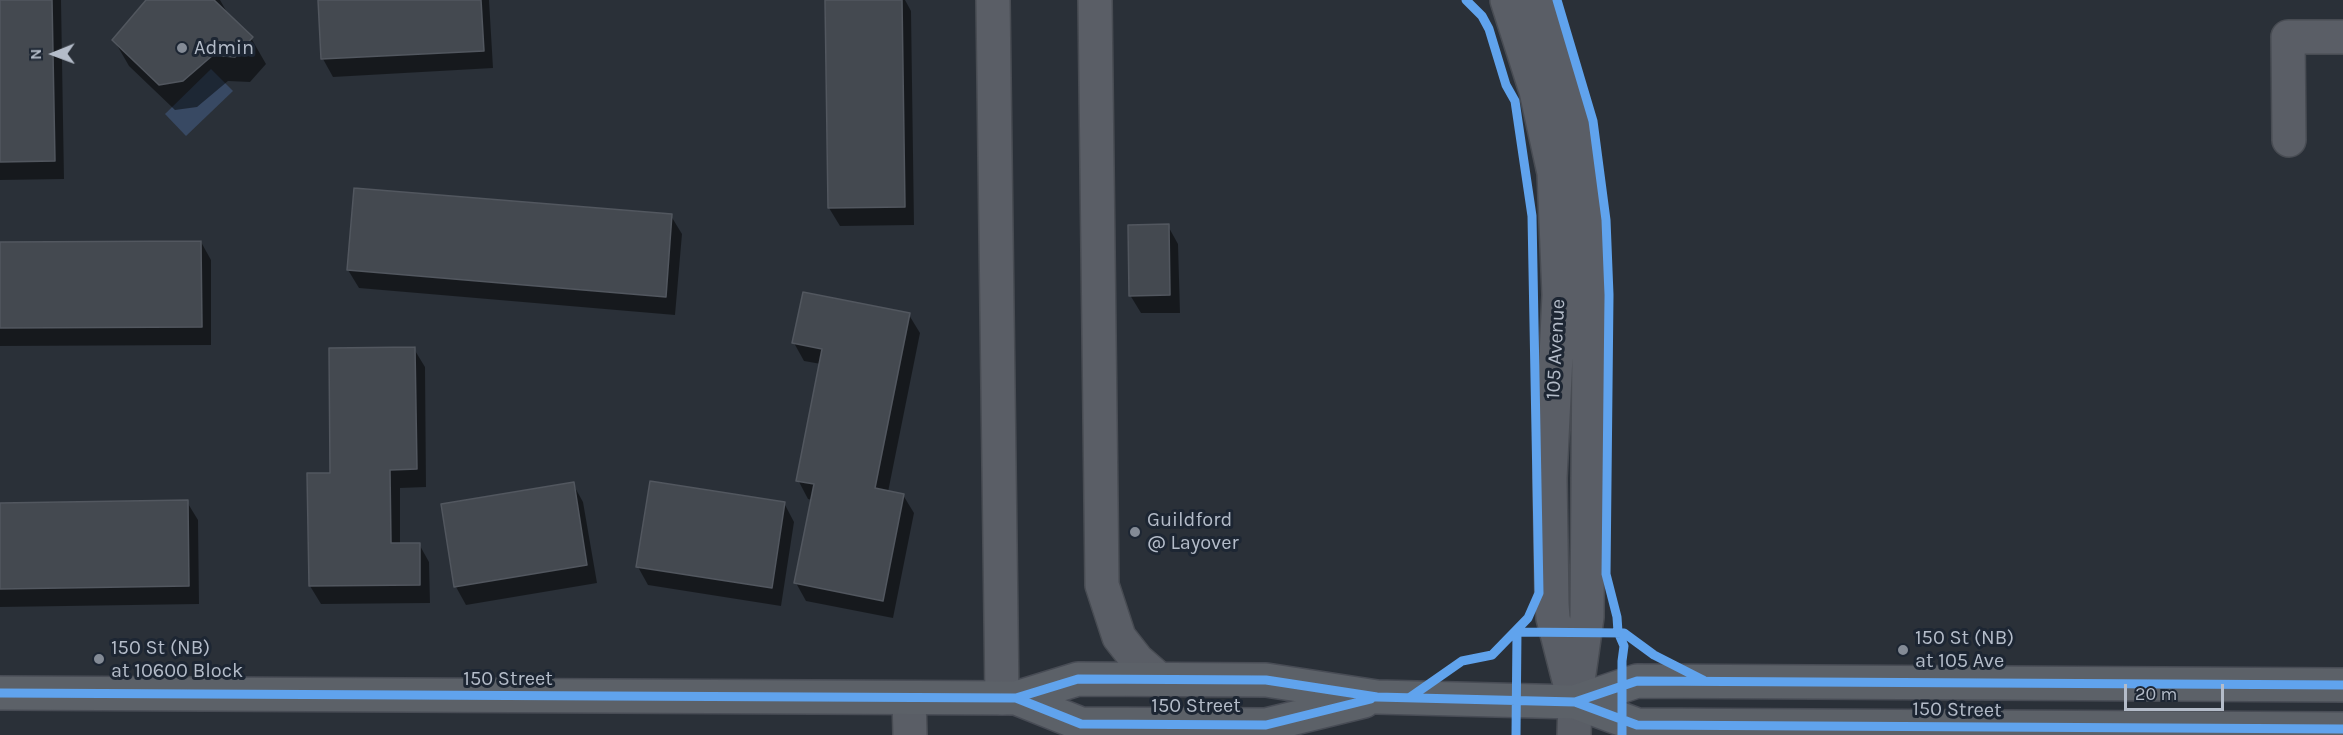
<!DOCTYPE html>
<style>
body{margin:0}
#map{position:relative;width:2343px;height:735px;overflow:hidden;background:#2a3038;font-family:Karla,sans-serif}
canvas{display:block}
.north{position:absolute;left:24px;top:24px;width:60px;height:60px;-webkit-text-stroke:4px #1d2633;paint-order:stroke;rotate:269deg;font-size:16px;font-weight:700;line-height:24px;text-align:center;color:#b4bcc9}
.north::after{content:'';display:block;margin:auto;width:21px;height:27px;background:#b4bcc9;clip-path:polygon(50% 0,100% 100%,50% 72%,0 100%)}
.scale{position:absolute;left:2124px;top:684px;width:100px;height:27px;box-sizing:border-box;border:3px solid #b4bcc9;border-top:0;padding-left:8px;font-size:18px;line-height:21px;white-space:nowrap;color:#b4bcc9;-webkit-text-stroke:4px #1d2633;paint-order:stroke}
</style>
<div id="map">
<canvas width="2343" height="735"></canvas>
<div class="north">N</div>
<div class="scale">20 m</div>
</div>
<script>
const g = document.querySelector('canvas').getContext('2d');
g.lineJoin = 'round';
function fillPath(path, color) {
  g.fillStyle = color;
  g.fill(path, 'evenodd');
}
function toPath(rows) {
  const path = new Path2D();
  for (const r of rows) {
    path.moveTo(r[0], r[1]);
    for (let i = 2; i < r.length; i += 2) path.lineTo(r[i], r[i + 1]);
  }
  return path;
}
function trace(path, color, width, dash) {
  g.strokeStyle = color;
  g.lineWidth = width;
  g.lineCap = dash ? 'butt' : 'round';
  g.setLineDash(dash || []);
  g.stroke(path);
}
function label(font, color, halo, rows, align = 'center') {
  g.font = font + ' Karla,sans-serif';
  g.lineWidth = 6;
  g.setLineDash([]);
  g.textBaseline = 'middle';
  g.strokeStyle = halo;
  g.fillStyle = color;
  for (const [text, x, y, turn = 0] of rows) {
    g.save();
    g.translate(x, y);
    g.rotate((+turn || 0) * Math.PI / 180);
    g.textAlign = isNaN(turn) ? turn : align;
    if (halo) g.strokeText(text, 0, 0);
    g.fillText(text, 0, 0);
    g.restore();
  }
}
fillPath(toPath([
 [211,69,233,91,186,136,165,114]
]), '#384963');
fillPath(toPath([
 [0,0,61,0,64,179,0,180],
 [148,0,220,0,228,14,251,38,266,64,250,82,228,81,197,107,175,110,129,66,114,40],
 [320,0,489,0,493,68,333,77,323,59],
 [826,0,905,0,911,11,914,225,840,226,829,208],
 [671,216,682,234,675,315,359,288,348,270],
 [1168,226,1178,244,1180,313,1141,313,1130,295],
 [201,242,211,260,211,345,0,346,0,244],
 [909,315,920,333,888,492,903,495,914,513,893,618,806,601,796,583,812,500,808,499,798,480,821,364,804,361,794,343],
 [414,349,425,367,426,487,400,488,400,545,419,544,429,562,430,603,321,604,310,586,308,475,332,474],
 [573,484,583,502,597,583,466,605,456,587],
 [187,502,198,520,199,604,0,607,0,505],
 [784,503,794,522,781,606,648,585,638,567]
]), '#0007');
const building = toPath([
 [0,0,52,0,55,161,0,162,0,0],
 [146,0,214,0,253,37,235,57,213,55,183,81,159,85,112,40,146,0],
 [318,0,481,0,484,51,321,59,318,0],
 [825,0,902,0,905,207,828,208,825,0],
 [354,188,672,214,666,297,347,270,354,188],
 [1169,224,1170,295,1129,296,1128,225,1169,224],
 [201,241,202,327,0,328,0,242,201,241],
 [803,292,910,313,875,488,904,494,883,601,794,583,814,484,796,481,822,349,792,343,803,292],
 [415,347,417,469,390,470,391,543,420,543,420,585,309,586,307,473,330,473,329,348,415,347],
 [650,481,785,502,772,588,636,567,650,481],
 [574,482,587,565,454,587,441,504,574,482],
 [188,500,189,586,0,589,0,503,188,500]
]);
fillPath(building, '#444950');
trace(building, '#52575f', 1.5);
const minor = toPath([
 [993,0,1002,698],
 [1095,0,1102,585,1119,637,1137,660,1160,680],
 [1507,0,1536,91,1554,173,1559,295,1550,478,1552,604,1553,618,1571,688],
 [1540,0,1574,122,1587,215,1589,345,1587,617,1575,702,1574,735],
 [2289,140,2288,37,2343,37],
 [909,698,910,735]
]);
const major = toPath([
 [0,693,1016,698,1078,679,1266,680,1377,697,1575,702,1637,681,2343,685],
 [1016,698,1081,724,1266,725,1364,701],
 [1575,702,1637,725,2343,729]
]);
trace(minor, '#484c53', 36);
trace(major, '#484c55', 36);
trace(minor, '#5a5e66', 33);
trace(major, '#5c6168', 33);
trace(toPath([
 [1557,0,1593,121,1606,220,1609,295,1606,574,1617,617,1618,632,1624,646,1622,661,1622,735],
 [1517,632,1624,633,1654,655,1703,680],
 [0,693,1016,698,1078,679,1266,680,1377,697,1575,702,1637,681,2343,685],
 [1016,698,1081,724,1266,725,1371,699],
 [1409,698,1462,661,1492,655,1528,618,1539,593,1532,216,1515,101,1506,85,1489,29,1482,16,1466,0],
 [1575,702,1637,725,2343,729],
 [1516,735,1517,632]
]), '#60a3ed', 9);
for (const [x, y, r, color] of [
 [182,48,6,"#848b96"],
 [1135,532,6,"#848b96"],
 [1903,650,6,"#848b96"],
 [99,659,6,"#848b96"]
]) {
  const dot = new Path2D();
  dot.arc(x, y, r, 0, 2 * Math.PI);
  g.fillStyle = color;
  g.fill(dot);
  trace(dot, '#1d2633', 2);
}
label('20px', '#b4bcc9', '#1d2633', [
 ["Admin",194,48],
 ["Guildford",1147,520],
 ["@ Layover",1147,543],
 ["150 St (NB)",1915,638],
 ["at 105 Ave",1915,661],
 ["150 St (NB)",111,648],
 ["at 10600 Block",111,671]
], 'left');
label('20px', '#b4bcc9', '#1d2633', [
 ["105 Avenue",1556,349,-87],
 ["150 Street",508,679],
 ["150 Street",1196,706],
 ["150 Street",1957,710,1]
]);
</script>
